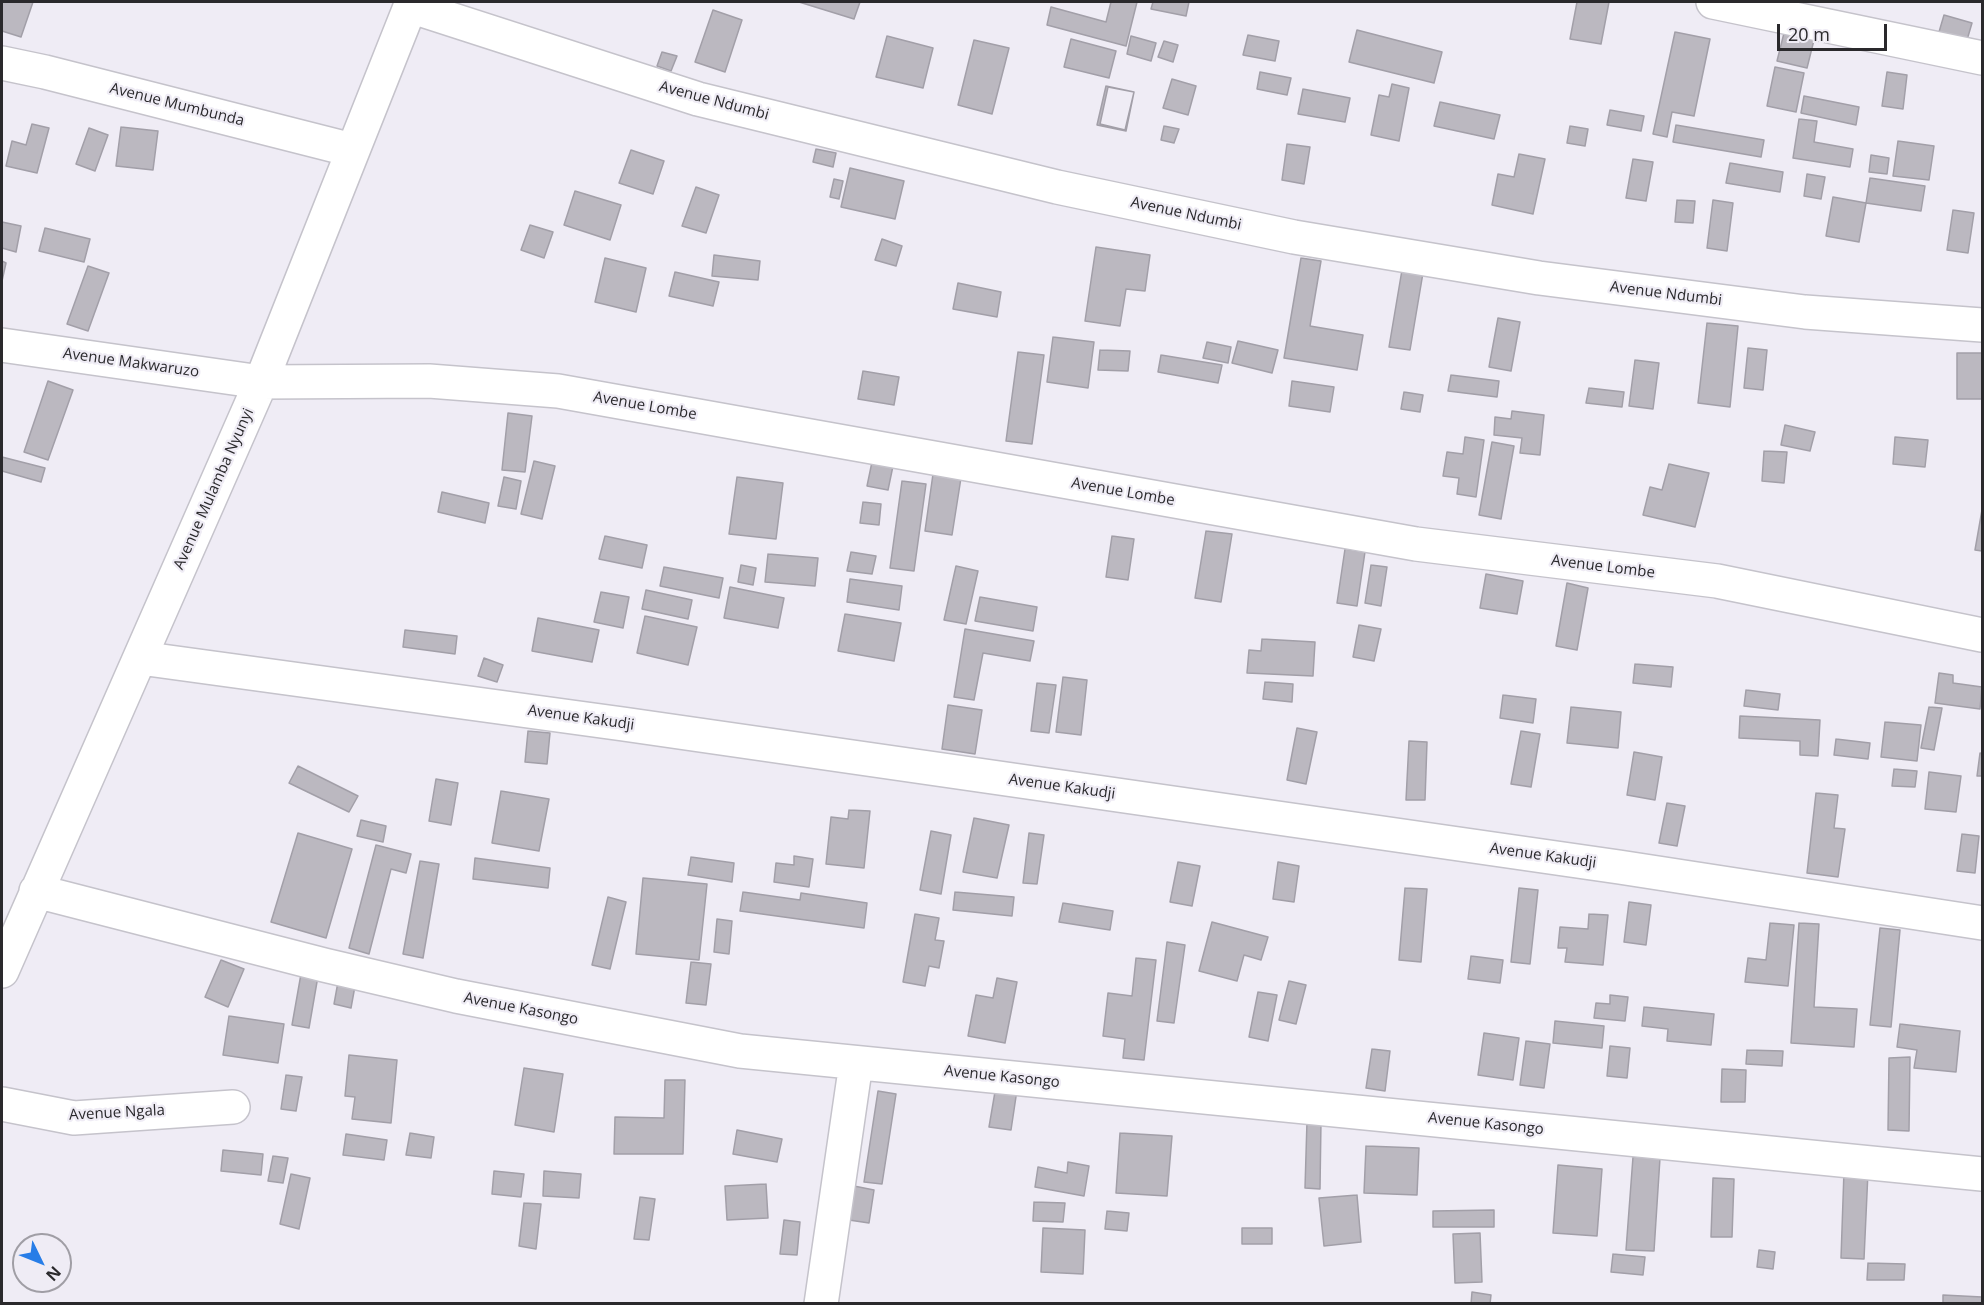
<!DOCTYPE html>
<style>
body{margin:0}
#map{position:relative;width:1984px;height:1305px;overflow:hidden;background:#efecf5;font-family:"Open Sans",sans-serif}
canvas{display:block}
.frame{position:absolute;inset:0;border:3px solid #2a292c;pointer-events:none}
.north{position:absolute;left:12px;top:1233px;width:60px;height:60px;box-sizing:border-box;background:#efecf5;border:2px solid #a09ea5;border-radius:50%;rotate:133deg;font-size:16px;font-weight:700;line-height:24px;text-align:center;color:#2a292c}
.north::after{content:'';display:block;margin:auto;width:21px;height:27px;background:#277de7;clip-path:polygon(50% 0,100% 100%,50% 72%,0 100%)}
.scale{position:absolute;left:1777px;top:24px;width:110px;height:27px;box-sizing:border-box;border:3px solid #2a292c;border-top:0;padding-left:8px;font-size:18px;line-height:21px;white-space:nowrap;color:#2a292c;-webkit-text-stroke:4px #efecf5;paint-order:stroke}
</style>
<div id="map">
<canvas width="1984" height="1305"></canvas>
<div class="frame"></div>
<div class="north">N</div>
<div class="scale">20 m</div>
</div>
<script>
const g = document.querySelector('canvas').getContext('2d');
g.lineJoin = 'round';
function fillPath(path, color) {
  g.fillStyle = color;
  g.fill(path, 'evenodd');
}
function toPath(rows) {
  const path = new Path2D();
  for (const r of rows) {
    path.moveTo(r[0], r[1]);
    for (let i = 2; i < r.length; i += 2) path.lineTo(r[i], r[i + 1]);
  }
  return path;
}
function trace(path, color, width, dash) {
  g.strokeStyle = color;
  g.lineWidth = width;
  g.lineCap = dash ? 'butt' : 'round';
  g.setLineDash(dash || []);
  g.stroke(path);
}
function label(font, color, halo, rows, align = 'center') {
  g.font = font + ' "Open Sans",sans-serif';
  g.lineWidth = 4.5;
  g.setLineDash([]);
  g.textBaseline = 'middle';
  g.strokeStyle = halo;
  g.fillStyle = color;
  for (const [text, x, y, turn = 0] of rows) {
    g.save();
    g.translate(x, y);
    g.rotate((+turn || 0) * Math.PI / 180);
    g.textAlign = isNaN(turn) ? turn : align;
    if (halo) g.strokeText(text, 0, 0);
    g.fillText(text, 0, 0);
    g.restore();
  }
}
const building = toPath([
 [2,2,33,2,21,37,2,31,2,2],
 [799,2,860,2,854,19,799,2],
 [1111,2,1137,2,1126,46,1047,25,1051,7,1106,22,1111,2],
 [1153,2,1189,2,1186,16,1151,9,1153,2],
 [1577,2,1609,2,1601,44,1570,39,1577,2],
 [713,10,742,20,725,72,695,62,713,10],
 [1944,15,1972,23,1967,40,1939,32,1944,15],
 [1357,30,1442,52,1434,83,1349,62,1357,30],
 [1675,32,1710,39,1694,116,1672,112,1667,137,1653,134,1675,32],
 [1784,33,1814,40,1807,68,1777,61,1784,33],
 [1248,35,1279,41,1275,61,1243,55,1248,35],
 [887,36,933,48,923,88,876,77,887,36],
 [1131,36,1156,43,1151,61,1127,54,1131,36],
 [1071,39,1116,51,1109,78,1064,67,1071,39],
 [974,40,1009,48,992,114,958,105,974,40],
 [1164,41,1178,45,1173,62,1158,57,1164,41],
 [662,52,677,56,671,71,657,66,662,52],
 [1775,67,1804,73,1796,112,1767,106,1775,67],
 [1260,72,1291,78,1287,95,1257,89,1260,72],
 [1887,72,1907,75,1903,109,1882,106,1887,72],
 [1172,79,1196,86,1188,115,1163,108,1172,79],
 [1392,84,1409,88,1399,141,1371,135,1379,95,1389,97,1392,84],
 [1106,86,1134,92,1126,131,1097,125,1106,86],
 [1108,87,1134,92,1125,130,1100,124,1108,87],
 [1303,89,1350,98,1345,122,1298,114,1303,89],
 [1804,96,1859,107,1856,125,1801,113,1804,96],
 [1440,102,1500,115,1494,139,1434,126,1440,102],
 [1610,110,1644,116,1641,131,1607,125,1610,110],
 [1799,119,1817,121,1814,142,1853,149,1850,167,1793,158,1799,119],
 [32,124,49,128,37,173,6,166,12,141,26,145,32,124],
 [1676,125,1764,140,1761,157,1673,142,1676,125],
 [1164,126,1179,129,1174,143,1161,140,1164,126],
 [1570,126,1588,129,1585,146,1567,143,1570,126],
 [121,127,158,131,153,170,116,166,121,127],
 [89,128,108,135,95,171,76,164,89,128],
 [1898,141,1934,146,1929,180,1893,176,1898,141],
 [1287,144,1310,147,1304,184,1282,180,1287,144],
 [816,149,836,153,833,167,813,162,816,149],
 [631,150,664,161,653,194,619,183,631,150],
 [1519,154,1545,159,1533,214,1492,205,1498,174,1514,177,1519,154],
 [1871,155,1889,158,1887,174,1869,172,1871,155],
 [1633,159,1653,162,1646,201,1626,198,1633,159],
 [1730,163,1783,172,1780,192,1726,183,1730,163],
 [850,168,904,181,895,219,841,207,850,168],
 [1807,174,1825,177,1821,199,1804,196,1807,174],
 [1870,178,1925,186,1921,211,1866,203,1870,178],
 [834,179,843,181,839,199,830,197,834,179],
 [696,187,719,195,706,233,682,226,696,187],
 [575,191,621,205,610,240,564,225,575,191],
 [1833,197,1866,203,1859,242,1826,236,1833,197],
 [1677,200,1695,201,1693,223,1675,222,1677,200],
 [1713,200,1733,203,1727,251,1707,248,1713,200],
 [1953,210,1974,213,1968,253,1947,250,1953,210],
 [2,222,21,226,16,252,2,248,2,222],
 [530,225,553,232,544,258,521,250,530,225],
 [45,228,90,239,84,262,39,251,45,228],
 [882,239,902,246,896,266,875,260,882,239],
 [1096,247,1150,255,1145,291,1126,289,1120,326,1085,321,1096,247],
 [714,255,760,261,758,280,712,276,714,255],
 [605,258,646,268,636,312,595,302,605,258],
 [1301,258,1321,261,1310,326,1363,335,1357,370,1284,358,1301,258],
 [2,261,6,263,2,281,2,261],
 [1403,264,1424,267,1410,350,1389,347,1403,264],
 [88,266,109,273,88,331,67,324,88,266],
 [675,272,719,282,713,306,669,296,675,272],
 [958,283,1001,292,997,317,953,309,958,283],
 [1498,318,1520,322,1511,371,1489,367,1498,318],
 [1707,323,1738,326,1730,407,1698,403,1707,323],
 [1053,337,1094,342,1088,388,1047,382,1053,337],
 [1238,341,1278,350,1272,373,1232,363,1238,341],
 [1207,342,1231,347,1228,363,1203,358,1207,342],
 [1748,348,1767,350,1763,390,1744,388,1748,348],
 [1100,350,1130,351,1128,371,1098,370,1100,350],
 [1018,352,1044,355,1032,444,1006,441,1018,352],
 [1957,353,1982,353,1982,399,1957,399,1957,353],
 [1161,355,1222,365,1218,383,1158,372,1161,355],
 [1635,360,1659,363,1653,409,1629,406,1635,360],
 [863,371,899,377,894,405,858,399,863,371],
 [1451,375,1499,381,1497,397,1448,391,1451,375],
 [48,381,73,390,48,460,24,452,48,381],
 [1292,381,1334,387,1330,412,1289,406,1292,381],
 [1589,388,1624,392,1622,407,1586,403,1589,388],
 [1404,392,1423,395,1420,412,1401,409,1404,392],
 [1512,411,1544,415,1540,455,1520,453,1522,438,1494,435,1495,417,1511,419,1512,411],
 [508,413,532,416,525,472,502,470,508,413],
 [1785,425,1815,432,1810,451,1781,445,1785,425],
 [1465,437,1484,440,1476,497,1457,494,1459,478,1443,476,1447,452,1463,454,1465,437],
 [1895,437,1928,440,1925,467,1893,464,1895,437],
 [1492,442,1514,446,1501,519,1479,515,1492,442],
 [1764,451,1787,452,1784,483,1762,481,1764,451],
 [2,457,45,468,41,482,2,471,2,457],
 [534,461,555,466,542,519,521,514,534,461],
 [872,462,893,466,888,490,867,486,872,462],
 [1669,464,1709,473,1695,527,1643,515,1650,487,1662,490,1669,464],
 [933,474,961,478,952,535,925,531,933,474],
 [504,477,521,481,516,509,498,506,504,477],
 [737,477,783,483,776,539,729,534,737,477],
 [902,481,926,484,914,571,890,568,902,481],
 [442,492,489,503,485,523,438,512,442,492],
 [863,502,881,504,879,525,860,523,863,502],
 [1982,510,1982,551,1975,550,1982,510],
 [1206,531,1232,534,1221,602,1195,598,1206,531],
 [605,536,647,545,642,568,599,559,605,536],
 [1112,536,1134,539,1128,580,1106,577,1112,536],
 [1345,549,1365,552,1357,606,1337,603,1345,549],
 [851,552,876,556,872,574,847,571,851,552],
 [768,554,818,558,815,586,765,582,768,554],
 [741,565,756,568,753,585,738,582,741,565],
 [1371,565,1387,567,1381,606,1365,603,1371,565],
 [956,566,978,571,966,624,944,620,956,566],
 [664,567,723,578,719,598,660,586,664,567],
 [1486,574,1523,581,1517,614,1480,608,1486,574],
 [850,579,902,586,899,610,847,602,850,579],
 [1567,583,1588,588,1577,650,1556,646,1567,583],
 [730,587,784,598,778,628,724,618,730,587],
 [646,590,692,600,688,619,642,609,646,590],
 [601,592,629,597,623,628,594,622,601,592],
 [980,597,1037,607,1033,631,975,621,980,597],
 [845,614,901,623,894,661,838,651,845,614],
 [645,616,697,627,688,665,637,653,645,616],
 [538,618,599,630,592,662,532,651,538,618],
 [1359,625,1381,629,1374,661,1353,657,1359,625],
 [965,629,1034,641,1030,661,983,653,974,700,954,697,965,629],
 [405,630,457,636,455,654,403,647,405,630],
 [1262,639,1315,642,1313,676,1247,673,1249,650,1261,651,1262,639],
 [484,658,503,665,497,682,478,676,484,658],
 [1635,664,1673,667,1671,687,1633,683,1635,664],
 [1939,673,1953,675,1953,683,1982,687,1980,709,1935,703,1939,673],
 [1063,677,1087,680,1081,735,1056,732,1063,677],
 [1265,682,1293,684,1292,702,1263,699,1265,682],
 [1037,683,1056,685,1049,733,1031,731,1037,683],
 [1746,690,1780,694,1778,710,1744,706,1746,690],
 [1503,695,1536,699,1533,723,1500,718,1503,695],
 [948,705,982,710,975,754,942,749,948,705],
 [1571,707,1621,712,1618,748,1567,743,1571,707],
 [1929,707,1942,708,1934,750,1921,748,1929,707],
 [1740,716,1820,720,1818,756,1800,755,1800,741,1739,738,1740,716],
 [1885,722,1921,725,1917,761,1881,757,1885,722],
 [1297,728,1317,732,1306,784,1287,780,1297,728],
 [528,731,550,733,547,764,525,762,528,731],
 [1521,731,1540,734,1531,787,1511,784,1521,731],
 [1836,739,1870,743,1868,759,1834,755,1836,739],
 [1409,741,1427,742,1425,800,1406,800,1409,741],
 [1634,752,1662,757,1655,800,1627,795,1634,752],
 [1980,753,1982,754,1982,776,1977,776,1980,753],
 [298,766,358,796,349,812,289,783,298,766],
 [1894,769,1917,771,1915,787,1892,786,1894,769],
 [1929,772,1961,776,1956,812,1925,809,1929,772],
 [436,779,458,783,451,825,429,821,436,779],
 [501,791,549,799,539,851,492,843,501,791],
 [1816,793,1838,795,1834,828,1845,829,1838,877,1807,873,1816,793],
 [1667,803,1685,806,1677,846,1659,843,1667,803],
 [849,810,870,811,864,868,826,864,831,817,848,819,849,810],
 [974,818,1009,825,997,878,963,872,974,818],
 [361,820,386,826,383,842,357,836,361,820],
 [931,831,951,835,941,894,920,890,931,831],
 [298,833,352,849,326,938,271,922,298,833],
 [1029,833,1044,835,1037,884,1023,883,1029,833],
 [1962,834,1979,836,1975,873,1957,871,1962,834],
 [376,845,411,854,406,873,391,869,369,954,349,948,376,845],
 [794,856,813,859,809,887,774,882,776,863,794,865,794,856],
 [691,857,734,863,732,882,688,875,691,857],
 [475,858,550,868,548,888,473,879,475,858],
 [420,861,439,864,423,958,403,954,420,861],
 [1178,862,1200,866,1192,906,1170,902,1178,862],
 [1278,862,1299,866,1294,902,1273,899,1278,862],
 [643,878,707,884,699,960,636,954,643,878],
 [1405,888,1427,889,1421,962,1399,960,1405,888],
 [1519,888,1538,890,1530,964,1511,962,1519,888],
 [743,892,800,900,801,893,867,903,864,928,740,911,743,892],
 [955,892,1014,897,1012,916,953,910,955,892],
 [608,897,626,902,610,969,592,965,608,897],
 [1629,902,1651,905,1646,945,1624,942,1629,902],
 [1063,903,1113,911,1110,930,1059,922,1063,903],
 [915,914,939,918,935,940,944,941,939,968,929,966,925,986,903,982,915,914],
 [1589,914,1608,915,1603,965,1565,962,1567,948,1558,948,1560,927,1588,929,1589,914],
 [717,919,732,921,729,954,714,952,717,919],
 [1212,922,1268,937,1261,960,1244,955,1237,981,1199,971,1212,922],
 [1770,923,1794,925,1788,986,1745,982,1748,958,1766,960,1770,923],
 [1799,923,1819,924,1814,1007,1857,1009,1854,1047,1791,1043,1799,923],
 [1880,928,1900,930,1891,1027,1870,1025,1880,928],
 [1167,942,1185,945,1174,1023,1157,1021,1167,942],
 [1471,956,1503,960,1500,983,1468,979,1471,956],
 [1136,958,1156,960,1144,1060,1123,1058,1125,1039,1103,1036,1108,993,1132,996,1136,958],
 [221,960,244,969,228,1007,205,997,221,960],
 [691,962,711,964,706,1005,686,1003,691,962],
 [301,974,318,976,309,1028,292,1025,301,974],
 [997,978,1017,982,1005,1043,968,1036,976,995,993,998,997,978],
 [1289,981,1306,985,1296,1024,1279,1020,1289,981],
 [338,982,355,986,351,1008,334,1004,338,982],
 [1258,992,1277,995,1268,1041,1249,1037,1258,992],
 [1610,995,1628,997,1625,1021,1594,1018,1596,1003,1610,1004,1610,995],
 [1644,1007,1714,1014,1711,1045,1667,1041,1668,1029,1642,1026,1644,1007],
 [229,1016,284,1024,278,1063,223,1055,229,1016],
 [1555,1021,1604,1026,1602,1048,1553,1043,1555,1021],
 [1900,1024,1960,1031,1956,1072,1914,1068,1917,1050,1897,1047,1900,1024],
 [1484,1033,1519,1038,1513,1080,1478,1075,1484,1033],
 [1526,1041,1550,1044,1544,1088,1520,1085,1526,1041],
 [1610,1046,1630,1048,1627,1078,1607,1076,1610,1046],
 [1372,1049,1390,1051,1385,1091,1366,1088,1372,1049],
 [1747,1050,1783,1051,1782,1066,1746,1064,1747,1050],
 [349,1055,397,1060,391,1123,352,1119,355,1097,345,1096,349,1055],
 [1910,1057,1909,1131,1888,1130,1889,1058,1910,1057],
 [524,1068,563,1074,554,1132,515,1125,524,1068],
 [1722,1069,1746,1070,1745,1102,1721,1102,1722,1069],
 [286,1075,302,1077,296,1111,281,1109,286,1075],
 [665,1080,685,1080,683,1154,614,1154,615,1117,664,1118,665,1080],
 [996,1086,1017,1090,1011,1130,989,1127,996,1086],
 [878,1091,896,1094,882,1184,864,1182,878,1091],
 [1307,1121,1321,1121,1320,1189,1305,1188,1307,1121],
 [737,1130,782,1139,777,1162,733,1154,737,1130],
 [410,1133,434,1137,431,1158,406,1155,410,1133],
 [1120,1133,1172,1136,1167,1196,1116,1193,1120,1133],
 [346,1134,387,1140,384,1160,343,1155,346,1134],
 [1366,1146,1419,1148,1417,1195,1364,1193,1366,1146],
 [223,1150,263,1154,261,1175,221,1171,223,1150],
 [273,1156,288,1158,283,1183,268,1181,273,1156],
 [1633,1157,1660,1158,1654,1251,1626,1250,1633,1157],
 [1068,1162,1089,1166,1084,1196,1035,1187,1038,1167,1067,1173,1068,1162],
 [1558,1165,1602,1169,1597,1236,1553,1233,1558,1165],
 [494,1171,524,1174,521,1197,492,1194,494,1171],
 [544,1171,581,1174,579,1198,543,1196,544,1171],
 [1844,1171,1868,1172,1864,1259,1841,1258,1844,1171],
 [291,1174,310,1178,299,1229,280,1224,291,1174],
 [1713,1178,1734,1179,1732,1237,1711,1237,1713,1178],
 [766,1184,768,1218,727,1220,725,1186,766,1184],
 [854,1186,874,1190,869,1223,849,1220,854,1186],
 [1357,1195,1361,1242,1324,1246,1319,1198,1357,1195],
 [640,1197,655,1199,649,1240,634,1239,640,1197],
 [1034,1202,1065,1203,1063,1222,1033,1221,1034,1202],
 [524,1203,541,1204,536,1249,519,1246,524,1203],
 [1494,1210,1494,1227,1433,1227,1433,1211,1494,1210],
 [1107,1211,1129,1213,1127,1231,1105,1229,1107,1211],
 [784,1220,800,1222,797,1255,780,1254,784,1220],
 [1043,1228,1085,1230,1083,1274,1041,1272,1043,1228],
 [1242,1228,1272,1228,1272,1244,1242,1244,1242,1228],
 [1480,1233,1482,1282,1455,1283,1453,1234,1480,1233],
 [1759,1250,1775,1252,1773,1269,1757,1267,1759,1250],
 [1613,1254,1645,1257,1643,1275,1611,1272,1613,1254],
 [1868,1263,1905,1264,1904,1280,1867,1280,1868,1263],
 [1472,1292,1491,1295,1490,1304,1471,1304,1472,1292],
 [1943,1295,1982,1297,1982,1304,1943,1304,1943,1295]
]);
fillPath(building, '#bbb8c0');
trace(building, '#a29fa8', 1.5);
const minor = toPath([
 [1713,2,1982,58],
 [410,6,698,99,1057,187,1294,237,1539,278,1805,312,1982,325],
 [2,63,45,72,352,150],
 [2,345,261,382,429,381,558,391,1416,544,1717,581,1982,635],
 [140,658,623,724,1619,867,1982,923],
 [36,891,324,965,456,996,740,1051,1982,1174],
 [2,971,261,382,412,2],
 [2,1104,74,1118,233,1107],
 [821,1304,856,1063]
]);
trace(minor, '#c5c3cb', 36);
trace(minor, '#fff', 33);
label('15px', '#2a292c', '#efecf5', [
 ["Avenue Ndumbi",714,101,15],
 ["Avenue Mumbunda",177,105,14],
 ["Avenue Ndumbi",1186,214,12],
 ["Avenue Ndumbi",1666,294,7],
 ["Avenue Makwaruzo",131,363,8],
 ["Avenue Lombe",645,406,10],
 ["Avenue Mulamba Nyunyi",214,489,-66],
 ["Avenue Lombe",1123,492,10],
 ["Avenue Lombe",1603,567,7],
 ["Avenue Kakudji",581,718,8],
 ["Avenue Kakudji",1062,787,8],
 ["Avenue Kakudji",1543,856,8],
 ["Avenue Kasongo",521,1009,11],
 ["Avenue Kasongo",1002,1077,6],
 ["Avenue Ngala",117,1113,-3],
 ["Avenue Kasongo",1486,1124,6]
]);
</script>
